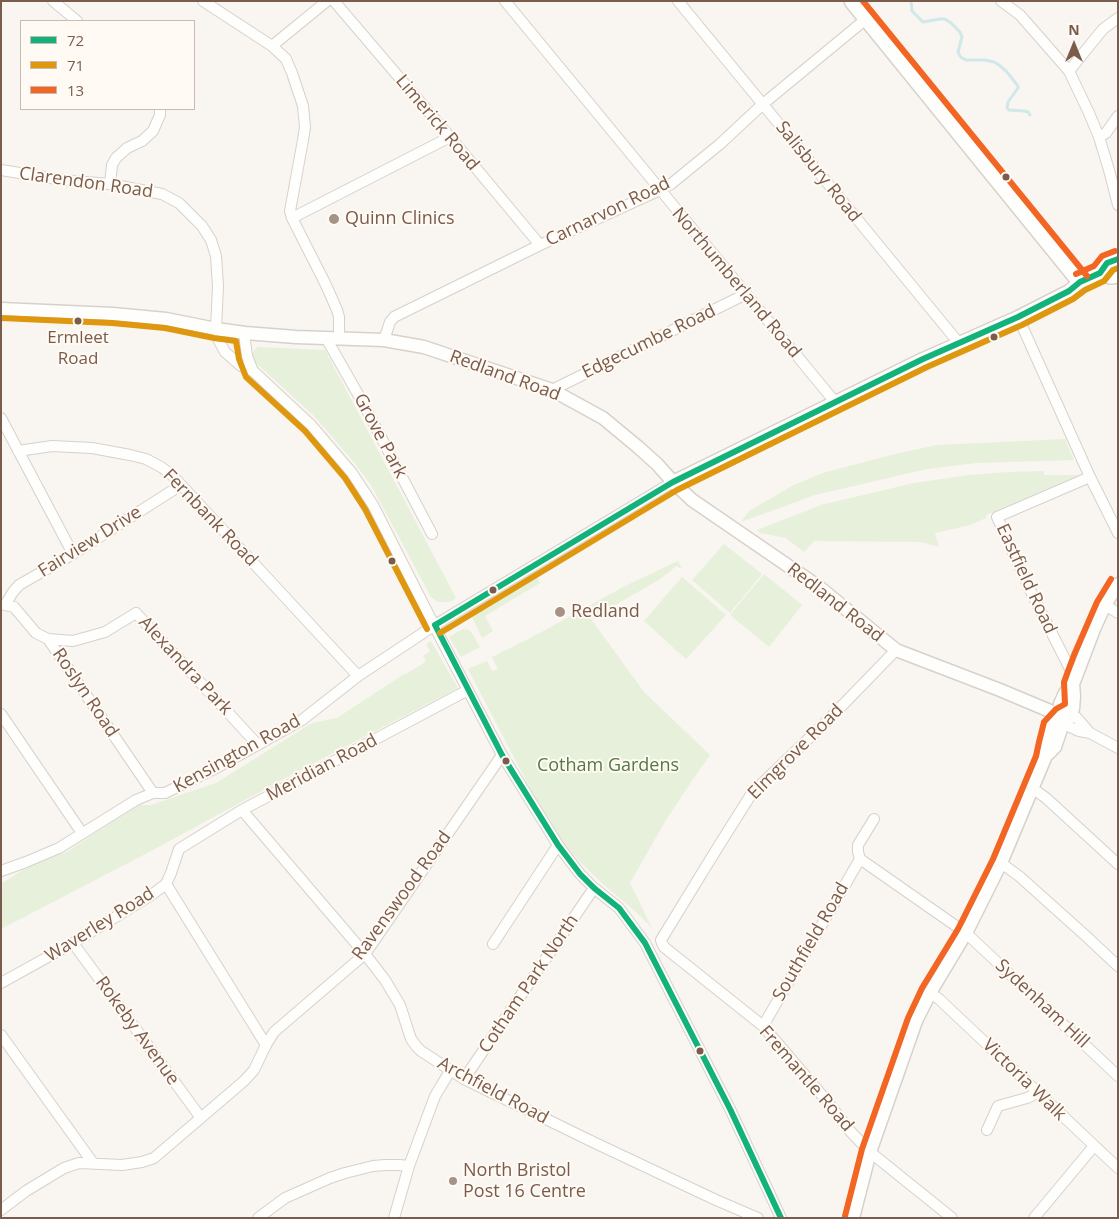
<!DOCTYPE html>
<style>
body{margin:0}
#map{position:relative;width:1119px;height:1219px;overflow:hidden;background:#f9f5f0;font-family:"Open Sans",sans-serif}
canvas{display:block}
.frame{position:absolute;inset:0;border:2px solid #7a5c4d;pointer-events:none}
.legend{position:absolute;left:20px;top:20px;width:175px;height:90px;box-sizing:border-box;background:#fffaf3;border:1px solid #cabbb1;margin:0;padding:6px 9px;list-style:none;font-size:15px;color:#7a5c4d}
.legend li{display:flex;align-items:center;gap:10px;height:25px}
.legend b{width:25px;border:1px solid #cabbb1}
.north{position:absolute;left:1049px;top:20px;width:50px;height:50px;-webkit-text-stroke:4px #fffaf3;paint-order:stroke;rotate:0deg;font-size:14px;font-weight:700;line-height:20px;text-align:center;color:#7a5c4d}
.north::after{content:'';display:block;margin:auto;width:18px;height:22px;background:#7a5c4d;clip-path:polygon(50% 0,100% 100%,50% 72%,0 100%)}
</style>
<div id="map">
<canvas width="1119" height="1219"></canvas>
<div class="frame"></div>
<ul class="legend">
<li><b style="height:6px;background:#13b27b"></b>72</li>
<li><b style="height:6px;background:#de970f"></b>71</li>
<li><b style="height:6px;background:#f26522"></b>13</li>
</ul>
<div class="north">N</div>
</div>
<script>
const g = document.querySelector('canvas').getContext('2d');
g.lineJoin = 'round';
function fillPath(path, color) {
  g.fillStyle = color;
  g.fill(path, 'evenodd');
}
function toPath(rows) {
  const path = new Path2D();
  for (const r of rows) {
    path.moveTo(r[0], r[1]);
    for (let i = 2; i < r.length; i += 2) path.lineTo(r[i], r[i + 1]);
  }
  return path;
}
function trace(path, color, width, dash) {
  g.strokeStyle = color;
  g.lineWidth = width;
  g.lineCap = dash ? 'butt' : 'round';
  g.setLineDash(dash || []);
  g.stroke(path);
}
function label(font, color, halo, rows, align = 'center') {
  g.font = font + ' "Open Sans",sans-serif';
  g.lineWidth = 4;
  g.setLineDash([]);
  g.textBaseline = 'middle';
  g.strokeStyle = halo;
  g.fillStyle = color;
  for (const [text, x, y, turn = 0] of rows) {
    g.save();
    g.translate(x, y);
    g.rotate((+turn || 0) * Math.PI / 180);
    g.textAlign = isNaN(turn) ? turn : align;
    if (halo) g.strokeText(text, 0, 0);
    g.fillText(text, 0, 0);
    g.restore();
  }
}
fillPath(toPath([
 [258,347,325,350,456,598,452,601,447,602,438,602,431,597,371,485,353,461,314,416,257,364,253,359,252,354,254,350],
 [1065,439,1074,460,976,463,927,469,815,495,741,522,749,511,794,485,823,473,895,454,937,445],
 [1044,471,1044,475,1080,475,986,515,986,518,970,525,935,533,939,547,921,542,814,541,804,552,786,538,760,533,757,530,821,505,914,483,969,475,1007,472],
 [724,544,762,574,730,613,692,580],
 [678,561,682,569,676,566,668,573,657,581,591,619,644,692,710,755,693,779,666,820,630,883,652,928,637,913,603,884,582,864,564,843,532,792,468,669,487,661,492,671,498,669,492,657,538,634,623,587],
 [534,573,540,583,485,616,493,631,482,638,471,615],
 [764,574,802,605,769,647,730,615],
 [682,577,726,615,686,659,644,621],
 [463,629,470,630,480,647,461,657,449,637],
 [431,641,458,688,289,776,155,849,1,929,1,884,26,868,68,851,95,833,139,805,151,805,216,783,312,723,337,718,404,674,406,674,424,663,426,661,423,656,430,651,426,644]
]), '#e7f0db');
trace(toPath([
 [911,1,912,11,923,22,940,19,945,19,951,23,960,32,962,37,958,52,960,56,962,58,966,60,985,60,994,62,999,65,1007,72,1018,86,1018,88,1008,102,1007,108,1009,110,1024,111,1028,112,1030,115]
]), '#d0e8ea', 3);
const minor = toPath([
 [53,1,77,21],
 [203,1,272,46,286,59,292,73,303,106,305,127,303,140,290,211,292,218,326,285,337,310,339,317,339,338],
 [334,1,450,137,540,245],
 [505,1,835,402],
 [678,1,958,342],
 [1001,1,1020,15,1069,71,1089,113,1099,137,1109,170,1118,205],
 [272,46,327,1],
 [1069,71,1103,29,1118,18],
 [1099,137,1106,133,1118,116],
 [1,170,63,180,110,184,162,194,179,203,202,226,211,240,216,256,218,286,216,329,219,341,225,352,241,366,253,371,311,425,352,473,373,505,441,639,502,755,558,845,580,874,594,888,619,908,645,943,730,1109,781,1218],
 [110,184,112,165,116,158,127,148,142,141,153,131,160,115,160,109],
 [292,218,450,137],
 [1018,317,1090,477,1118,533],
 [245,333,245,341,247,356,253,371],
 [326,338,363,403,432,534],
 [384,340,390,322,394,317,540,245,660,190,671,184,720,144,763,104,866,19],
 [552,390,746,294],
 [1,418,73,554],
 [18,451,52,446,92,448,130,455,146,459,161,467,172,475,358,676],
 [5,605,14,607,36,633,48,639,153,793],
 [5,605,13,592,19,585,73,554,181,485],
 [1105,605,1118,613],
 [48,639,73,641,105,632,136,613,258,745],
 [896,650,833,715,752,793,713,855,661,940,662,943,664,947,763,1026,826,1100,850,1131,870,1152,952,1218],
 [1076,677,1071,671,1032,594,997,517,1090,477],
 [1,714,82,833],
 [1062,716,1076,717,1090,733,1118,748],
 [1062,716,1070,727,1079,731,1090,733],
 [1032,788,1046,798,1118,864],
 [242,810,365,954,385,980,400,1005,411,1039,416,1046,421,1051,464,1079,593,1142,716,1200,758,1218],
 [860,859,966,933,1118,1076],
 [1001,863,1019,876,1087,937,1118,966],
 [1,871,26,862,59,848,136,800,153,793,165,793,218,767,302,720,358,676,435,625,673,482],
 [166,884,266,1045],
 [73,943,201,1118],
 [493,944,558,845],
 [1,983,73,943,150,896,166,884,171,873,179,849,242,810,468,690],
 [930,993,939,999,1118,1168],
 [763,1026,860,859,858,852,858,845,874,819],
 [1,1035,93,1163],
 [464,1079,594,888],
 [987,1130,998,1106,1027,1098,1037,1093],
 [1,1210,26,1191,64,1168,79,1163,122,1165,142,1162,154,1158,244,1081,254,1070,266,1045,274,1032,365,954,502,755],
 [258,1218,285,1198,330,1178,345,1173,373,1166,385,1165,399,1165,409,1166],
 [394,1218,409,1166,435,1096,450,1071],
 [1034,1218,1094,1146]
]);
const tertiary = toPath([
 [1,309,113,314,166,319,216,329,245,333,296,337,384,340,424,347,552,390,603,418,638,447,657,464,673,482,692,500,819,587,896,650,1000,690,1062,716],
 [673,482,923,359,1018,317,1069,291,1080,282],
 [1048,754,1055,747,1061,729,1062,716,1060,704,1065,693,1073,684,1094,629,1105,605,1118,584],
 [853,1218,870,1152,916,1021,930,993,966,933,1001,863,1045,758,1047,744,1052,725,1062,716,1073,709,1074,696,1073,684]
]);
const secondary = toPath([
 [852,1,1080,282,1100,273,1107,263,1118,259],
 [1100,273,1111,276,1118,275]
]);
trace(minor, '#d7d1cb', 12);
trace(tertiary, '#d7d1cb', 15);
trace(secondary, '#d9d2cb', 18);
trace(minor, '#fefefd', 10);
trace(tertiary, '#fefefd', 12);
trace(secondary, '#fefefd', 15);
trace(toPath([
 [435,625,673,482,923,359,1018,317,1069,291,1080,282,1100,273,1107,263,1118,259],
 [435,625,502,755,558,845,580,874,594,888,619,908,645,943,730,1109,781,1218]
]), '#13b27b', 6);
trace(toPath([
 [1,318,112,323,165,328,214,338,236,341,239,359,246,377,305,431,345,478,365,509,427,629],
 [440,633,677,490,927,367,1022,325,1073,299,1085,290,1104,281,1113,270,1118,268]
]), '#de970f', 6);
trace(toPath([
 [863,1,1087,276],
 [1076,274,1094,266,1102,256,1115,251],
 [845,1216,862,1149,908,1018,922,988,958,929,993,859,1036,756,1039,742,1044,722,1056,709,1065,704,1064,682,1074,655,1097,602,1111,579]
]), '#f26522', 6);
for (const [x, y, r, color] of [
 [1006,177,4.5,"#7a5c4d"],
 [334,219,6,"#a69286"],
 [78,321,4.5,"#7a5c4d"],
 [994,337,4.5,"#7a5c4d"],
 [392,561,4.5,"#7a5c4d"],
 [493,590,4.5,"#7a5c4d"],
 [560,612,6,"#a69286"],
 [506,761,4.5,"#7a5c4d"],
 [700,1051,4.5,"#7a5c4d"],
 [453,1181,5,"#a69286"]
]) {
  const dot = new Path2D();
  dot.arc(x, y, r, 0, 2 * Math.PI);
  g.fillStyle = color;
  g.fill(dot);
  trace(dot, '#fffaf3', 2);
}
label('17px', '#7a5c4d', '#fffaf3', [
 ["Ermleet",78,338],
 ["Road",78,359]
]);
label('18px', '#7a5c4d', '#fffaf3', [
 ["Limerick Road",437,123,50],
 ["Salisbury Road",818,172,51],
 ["Clarendon Road",86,183,8],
 ["Carnarvon Road",608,212,-26],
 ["Northumberland Road",736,283,50],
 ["Edgecumbe Road",649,342,-26],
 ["Redland Road",505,376,20],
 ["Grove Park",380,436,62],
 ["Fernbank Road",210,518,46],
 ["Fairview Drive",90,542,-32],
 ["Eastfield Road",1026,579,65],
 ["Redland Road",835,603,38],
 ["Alexandra Park",185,666,47],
 ["Roslyn Road",85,693,56],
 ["Elmgrove Road",796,752,-45],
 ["Kensington Road",237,754,-29],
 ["Meridian Road",322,768,-28],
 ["Ravenswood Road",402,896,-54],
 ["Waverley Road",100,925,-32],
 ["Southfield Road",811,942,-60],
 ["Cotham Park North",529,984,-56],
 ["Sydenham Hill",1042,1004,43],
 ["Rokeby Avenue",137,1031,54],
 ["Fremantle Road",806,1079,49],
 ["Victoria Walk",1024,1080,44],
 ["Archfield Road",493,1091,28]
]);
label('18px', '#7a5c4d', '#fffaf3', [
 ["Quinn Clinics",345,219],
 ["Redland",571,612],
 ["North Bristol",463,1171],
 ["Post 16 Centre",463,1192]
], 'left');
label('18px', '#537a41', '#fffaf3', [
 ["Cotham Gardens",608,766]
]);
</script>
